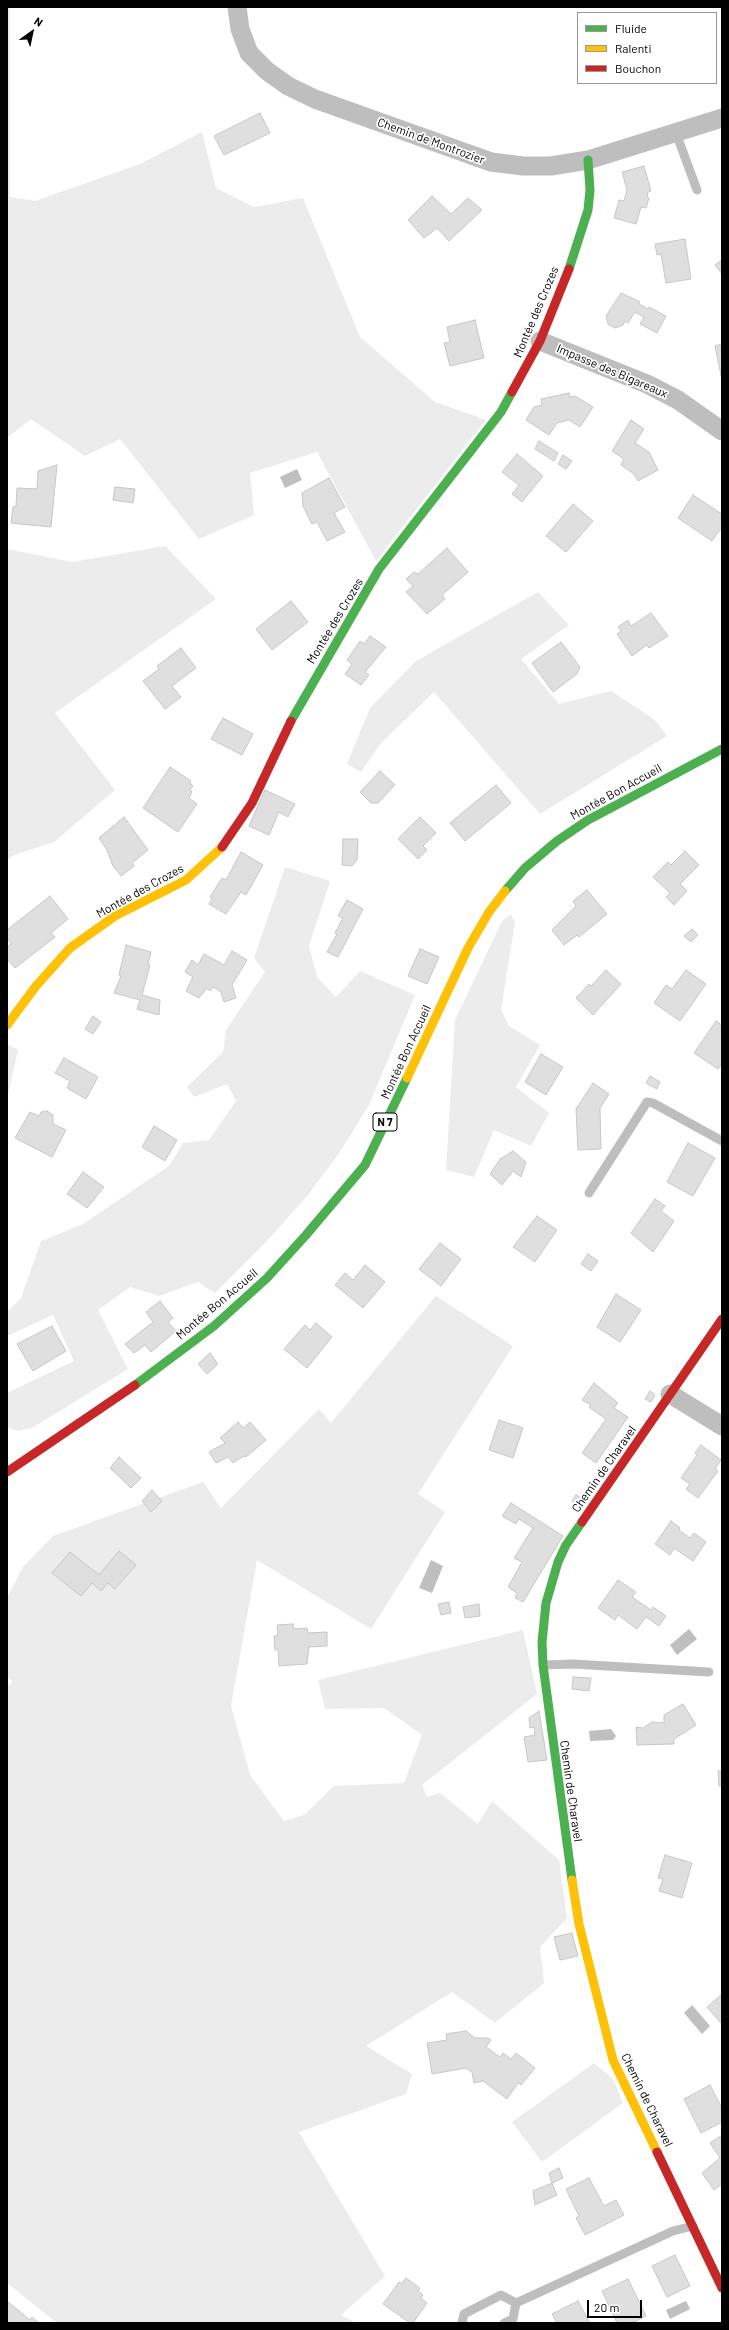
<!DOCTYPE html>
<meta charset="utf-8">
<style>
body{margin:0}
#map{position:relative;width:729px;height:2330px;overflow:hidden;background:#fff;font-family:Barlow,sans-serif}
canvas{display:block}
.frame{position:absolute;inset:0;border:8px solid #000;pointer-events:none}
.legend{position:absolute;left:577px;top:12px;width:140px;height:72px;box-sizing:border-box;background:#fff;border:1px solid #999;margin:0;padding:5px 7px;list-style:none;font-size:12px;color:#000}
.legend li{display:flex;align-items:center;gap:8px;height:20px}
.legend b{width:20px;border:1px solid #999}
.north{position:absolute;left:12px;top:12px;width:40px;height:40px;-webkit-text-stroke:3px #fff;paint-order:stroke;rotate:33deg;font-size:11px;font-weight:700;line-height:16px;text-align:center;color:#000}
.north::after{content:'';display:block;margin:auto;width:14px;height:18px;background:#000;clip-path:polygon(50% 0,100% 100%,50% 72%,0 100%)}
.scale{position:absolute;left:587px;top:2300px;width:55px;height:18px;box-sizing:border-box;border:2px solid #000;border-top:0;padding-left:5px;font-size:12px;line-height:14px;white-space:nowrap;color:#000;-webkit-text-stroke:3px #fff;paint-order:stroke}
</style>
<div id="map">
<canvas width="729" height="2330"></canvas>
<div class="frame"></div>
<ul class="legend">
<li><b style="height:5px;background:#4caf50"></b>Fluide</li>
<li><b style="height:5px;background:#ffc107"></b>Ralenti</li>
<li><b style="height:5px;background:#c62828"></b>Bouchon</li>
</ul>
<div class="north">N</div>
<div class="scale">20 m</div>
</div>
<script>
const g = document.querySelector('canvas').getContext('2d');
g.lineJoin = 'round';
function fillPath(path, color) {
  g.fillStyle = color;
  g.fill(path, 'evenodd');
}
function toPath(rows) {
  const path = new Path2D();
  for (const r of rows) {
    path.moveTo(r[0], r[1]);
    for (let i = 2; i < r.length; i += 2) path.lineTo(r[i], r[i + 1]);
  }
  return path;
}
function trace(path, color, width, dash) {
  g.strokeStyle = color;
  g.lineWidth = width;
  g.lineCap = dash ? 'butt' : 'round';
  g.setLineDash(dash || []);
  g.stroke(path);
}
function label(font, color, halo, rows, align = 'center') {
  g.font = font + ' Barlow,sans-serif';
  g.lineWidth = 3.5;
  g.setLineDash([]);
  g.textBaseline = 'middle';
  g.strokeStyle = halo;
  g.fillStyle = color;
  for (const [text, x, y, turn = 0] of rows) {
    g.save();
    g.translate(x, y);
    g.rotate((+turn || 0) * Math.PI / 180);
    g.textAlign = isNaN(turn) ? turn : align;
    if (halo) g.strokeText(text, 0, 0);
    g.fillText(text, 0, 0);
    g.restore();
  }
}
fillPath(toPath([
 [7,7,10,7,10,197,35,201,140,164,202,132,216,188,254,207,303,198,360,337,435,402,486,420,376,561,317,452,250,473,254,515,199,539,120,439,85,456,31,419,7,438],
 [165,546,216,599,55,713,115,790,54,842,14,855,7,860,7,549,72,562],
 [538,592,569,625,521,659,559,704,611,691,654,719,667,736,540,814,434,692,381,743,361,772,347,764,370,708,416,661],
 [285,867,330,881,309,946,317,977,336,997,360,971,415,995,369,1105,340,1152,308,1195,266,1242,215,1293,198,1282,159,1296,130,1287,98,1310,128,1369,32,1428,18,1431,7,1427,7,1393,74,1361,53,1315,7,1336,7,1312,21,1298,41,1241,83,1224,169,1166,183,1143,209,1140,236,1101,227,1084,194,1097,187,1087,223,1052,226,1030,265,972,254,958],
 [511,914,515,922,501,1010,509,1026,540,1045,516,1087,549,1113,531,1146,494,1130,474,1177,446,1170,455,1020,502,921],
 [7,1044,18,1050,7,1100],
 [436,1296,513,1346,418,1494,445,1512,371,1629,257,1560,231,1706,250,1775,284,1821,304,1815,334,1786,404,1783,422,1735,384,1708,325,1709,318,1680,523,1630,537,1694,422,1785,427,1797,440,1793,478,1824,492,1801,559,1860,567,1918,540,1947,544,1983,495,2023,452,1992,366,2046,412,2074,406,2094,299,2132,385,2276,341,2315,356,2323,57,2323,7,2283,7,1686,13,1682,7,1676,7,1598,23,1567,53,1536,203,1482,221,1508,319,1409,331,1423],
 [594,2063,613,2079,623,2103,542,2162,512,2122]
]), '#ececec');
fillPath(toPath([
 [297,469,302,480,285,488,280,477],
 [431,1560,443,1566,432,1593,419,1588],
 [689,1629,697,1639,677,1655,670,1645],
 [611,1729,616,1736,613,1740,590,1741,589,1731],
 [692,2005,710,2026,702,2034,684,2013],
 [686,2301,690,2309,670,2319,666,2310]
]), '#bfbfbf');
const building = toPath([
 [260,113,270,133,224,155,214,136,260,113],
 [644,166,651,191,648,192,647,197,649,198,646,208,641,207,636,224,614,218,619,200,624,201,627,190,622,172,644,166],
 [432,196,451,214,468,198,482,210,449,241,437,228,424,238,408,220,432,196],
 [685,239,691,279,666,283,661,254,657,255,655,244,685,239],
 [722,260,722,274,715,265,722,260],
 [621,293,640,302,639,304,648,309,649,307,666,316,657,333,640,324,644,317,635,312,628,323,625,321,623,325,615,328,608,324,606,316,621,293],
 [475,320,484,358,450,366,444,343,450,342,447,327,475,320],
 [722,344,722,380,715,346,722,344],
 [569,393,570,397,575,396,593,407,580,427,569,420,557,423,549,435,526,420,534,407,542,405,541,399,569,393],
 [631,420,644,429,635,443,649,452,658,470,638,481,634,474,621,465,624,459,612,451,631,420],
 [539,441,558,453,554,461,535,449,539,441],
 [517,454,543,476,522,502,512,494,519,485,502,472,517,454],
 [563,455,572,461,566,469,558,464,563,455],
 [57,465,51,527,11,523,13,507,16,506,17,488,37,489,38,471,57,465],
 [329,478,345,507,334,513,345,532,327,541,317,522,312,524,303,506,302,493,329,478],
 [115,487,135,489,133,503,113,500,115,487],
 [693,495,722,514,722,527,712,541,678,518,693,495],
 [573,504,593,521,566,552,546,536,573,504],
 [447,548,468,572,442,595,445,599,427,614,406,592,413,586,406,579,414,572,418,574,447,548],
 [291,601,308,622,272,650,256,629,291,601],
 [651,613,668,636,649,648,647,645,632,656,617,634,621,631,618,627,628,620,631,626,651,613],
 [370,636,386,647,365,672,369,675,361,685,345,674,352,664,347,660,360,641,364,644,370,636],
 [561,642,580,667,577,674,553,692,532,663,561,642],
 [181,648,196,668,172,686,181,697,165,709,143,681,159,669,157,666,181,648],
 [223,718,253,734,242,755,211,739,223,718],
 [170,767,191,781,190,783,193,786,190,790,192,792,189,798,197,804,178,832,143,808,170,767],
 [380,771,395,785,378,803,371,803,360,792,380,771],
 [496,785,511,803,465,841,450,823,496,785],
 [265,790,295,804,288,817,279,812,269,835,249,826,265,790],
 [124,817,148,850,132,863,134,866,121,876,113,866,107,850,99,838,124,817],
 [420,817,436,833,423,846,427,850,418,859,398,839,420,817],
 [343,839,358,839,357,860,352,866,342,865,343,839],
 [685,851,699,865,680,884,687,891,674,905,666,897,670,893,653,877,668,862,671,865,685,851],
 [241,852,263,865,246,895,241,892,226,914,209,904,212,899,210,897,222,878,226,880,241,852],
 [587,890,607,914,579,937,577,935,564,945,552,930,576,906,573,901,587,890],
 [50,896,68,919,51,933,55,937,15,968,7,959,7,947,11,944,7,938,7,930,50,896],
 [347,900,363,909,338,957,327,952,337,934,335,933,343,918,338,916,347,900],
 [692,929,698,935,691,942,684,936,692,929],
 [126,945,151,952,148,965,150,965,142,995,160,1000,159,1015,137,1009,140,1000,114,993,121,976,119,975,126,945],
 [420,949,439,957,427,984,408,976,420,949],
 [232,951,247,960,232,985,236,998,224,1002,221,992,213,987,210,991,207,988,199,998,186,991,193,977,185,972,192,960,198,965,204,954,224,965,232,951],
 [606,970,621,984,593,1015,576,998,589,984,591,986,606,970],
 [686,970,706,984,680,1021,654,1003,666,985,672,989,686,970],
 [93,1016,101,1022,93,1034,85,1029,93,1016],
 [716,1021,722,1025,722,1064,718,1069,694,1053,716,1021],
 [541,1054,563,1067,546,1095,525,1082,541,1054],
 [64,1058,98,1077,86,1099,67,1088,70,1081,55,1073,64,1058],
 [650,1076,660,1082,657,1089,646,1083,650,1076],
 [593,1083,609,1094,600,1108,601,1149,578,1150,576,1109,593,1083],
 [47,1111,53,1115,53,1124,66,1130,52,1157,15,1138,30,1112,39,1116,41,1112,47,1111],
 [154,1126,177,1140,165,1161,142,1147,154,1126],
 [688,1143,715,1158,693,1196,667,1182,688,1143],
 [513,1151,526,1162,521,1177,513,1171,502,1185,490,1174,500,1159,513,1151],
 [83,1172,104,1187,87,1208,67,1194,83,1172],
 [655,1199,665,1206,661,1211,674,1221,653,1252,631,1233,655,1199],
 [537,1216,557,1230,535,1262,513,1247,537,1216],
 [440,1243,461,1259,441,1286,419,1269,440,1243],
 [588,1254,598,1261,591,1271,581,1264,588,1254],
 [365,1265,385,1282,363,1308,335,1285,345,1273,353,1280,365,1265],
 [616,1294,641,1310,620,1342,597,1327,616,1294],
 [160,1301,173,1318,168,1322,176,1331,151,1352,145,1345,134,1353,125,1344,153,1322,146,1312,160,1301],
 [316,1323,332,1337,307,1368,284,1349,305,1325,310,1330,316,1323],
 [52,1326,66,1351,33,1371,17,1344,52,1326],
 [210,1353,218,1364,207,1374,198,1364,210,1353],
 [594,1383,618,1403,614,1408,628,1417,596,1463,582,1453,606,1419,589,1407,591,1405,582,1400,594,1383],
 [650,1391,655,1395,651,1402,645,1399,650,1391],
 [499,1420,523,1428,513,1458,489,1450,499,1420],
 [238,1422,243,1428,250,1422,266,1440,246,1457,244,1456,233,1463,228,1457,216,1463,209,1452,225,1443,220,1438,238,1422],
 [701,1445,721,1460,715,1469,718,1471,698,1498,686,1489,690,1484,681,1478,697,1455,695,1453,701,1445],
 [119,1457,141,1478,131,1488,110,1468,119,1457],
 [152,1490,162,1501,151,1512,142,1501,152,1490],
 [576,1495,583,1499,578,1506,572,1501,576,1495],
 [511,1503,563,1536,523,1602,515,1598,517,1593,508,1587,522,1562,514,1558,533,1528,519,1519,516,1524,502,1516,511,1503],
 [671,1521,680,1528,679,1530,690,1538,694,1533,706,1542,693,1561,674,1548,670,1555,655,1544,671,1521],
 [119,1551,136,1565,115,1589,108,1583,101,1591,92,1583,81,1596,52,1573,70,1552,99,1575,119,1551],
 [618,1580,636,1592,632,1597,651,1610,653,1607,666,1616,659,1626,646,1617,637,1629,618,1615,615,1620,598,1608,618,1580],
 [449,1602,451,1613,441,1615,438,1604,449,1602],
 [479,1604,480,1616,465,1618,463,1607,479,1604],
 [293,1624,294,1629,307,1628,308,1633,327,1632,327,1646,309,1647,307,1664,279,1666,278,1650,275,1650,274,1636,278,1635,277,1625,293,1624],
 [573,1677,591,1678,589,1691,572,1689,573,1677],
 [683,1704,696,1725,674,1739,674,1744,637,1745,636,1727,643,1728,652,1722,664,1723,664,1715,683,1704],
 [539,1711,547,1760,528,1762,524,1737,535,1735,534,1727,530,1728,529,1718,539,1711],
 [718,1771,722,1771,722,1786,719,1786,718,1771],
 [665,1855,692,1863,682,1898,659,1891,663,1879,658,1878,665,1855],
 [572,1933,578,1956,560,1960,554,1937,572,1933],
 [722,1994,722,2022,721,2023,707,2007,722,1994],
 [466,2031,475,2038,488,2038,491,2040,486,2047,500,2057,503,2053,511,2059,516,2053,535,2068,521,2085,518,2083,507,2099,483,2081,474,2083,472,2072,466,2068,432,2074,427,2043,447,2040,446,2034,466,2031],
 [710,2085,722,2108,722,2122,701,2133,684,2099,710,2085],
 [722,2135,722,2184,714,2190,702,2173,720,2158,710,2143,722,2135],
 [559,2168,563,2178,552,2183,549,2173,559,2168],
 [589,2178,604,2206,616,2200,624,2215,585,2235,576,2218,579,2216,566,2189,589,2178],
 [552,2183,557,2195,535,2205,533,2191,552,2183],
 [675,2255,690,2286,667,2297,652,2266,675,2255],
 [406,2278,420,2288,418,2291,423,2295,421,2298,427,2303,413,2323,410,2323,383,2304,399,2282,401,2284,406,2278],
 [628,2279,646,2316,632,2323,617,2323,602,2291,628,2279],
 [7,2301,30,2320,32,2317,39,2323,7,2323,7,2301],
 [578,2301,590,2323,557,2323,552,2314,578,2301]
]);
fillPath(building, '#dfdfdf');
trace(building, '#c7c7c7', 1);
trace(toPath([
 [676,133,697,190],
 [589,1193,647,1102,653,1103,722,1141],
 [543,1665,573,1664,709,1672],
 [516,2303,673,2231,693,2226],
 [462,2323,464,2314,501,2295,516,2303],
 [504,2323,513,2319,516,2303]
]), '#bebebe', 9);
trace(toPath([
 [237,7,240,29,249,53,267,71,288,86,315,99,491,162,523,166,551,166,588,160,722,118],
 [540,341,647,384,678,400,722,431],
 [670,1394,722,1426]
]), '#bebebe', 19);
trace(toPath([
 [569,269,588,210,590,190,588,160],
 [291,721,379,569,501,412,512,392],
 [505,891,525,868,557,841,588,820,722,749],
 [135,1385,214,1326,267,1278,306,1235,365,1165,407,1078],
 [572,1880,543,1665,542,1642,546,1603,558,1562,566,1545,582,1522]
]), '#4caf50', 9);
trace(toPath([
 [7,1025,36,986,70,948,115,916,186,880,222,847],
 [407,1078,468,948,489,912,505,891],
 [572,1880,579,1924,613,2060,657,2152]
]), '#ffc107', 9);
trace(toPath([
 [512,392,540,341,569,269],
 [222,847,252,803,291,721],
 [7,1472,135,1385],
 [582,1522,722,1319],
 [657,2152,722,2288]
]), '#c62828', 9);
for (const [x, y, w] of [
 [385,1122,24]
]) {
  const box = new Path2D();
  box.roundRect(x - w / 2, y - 9, w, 18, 3);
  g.fillStyle = '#fff';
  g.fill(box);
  trace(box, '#000', 1);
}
label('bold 11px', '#000', null, [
 ["N 7",385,1122]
]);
label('12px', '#000', '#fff', [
 ["Chemin de Montrozier",431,141,20],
 ["Montée des Crozes",536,312,-67],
 ["Impasse des Bigareaux",612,371,23],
 ["Montée des Crozes",335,621,-59],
 ["Montée Bon Accueil",616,792,-29],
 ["Montée des Crozes",140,891,-29],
 ["Montée Bon Accueil",406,1052,-65],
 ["Montée Bon Accueil",217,1304,-40],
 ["Chemin de Charavel",604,1469,-55],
 ["Chemin de Charavel",571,1791,82],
 ["Chemin de Charavel",647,2100,64]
]);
</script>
